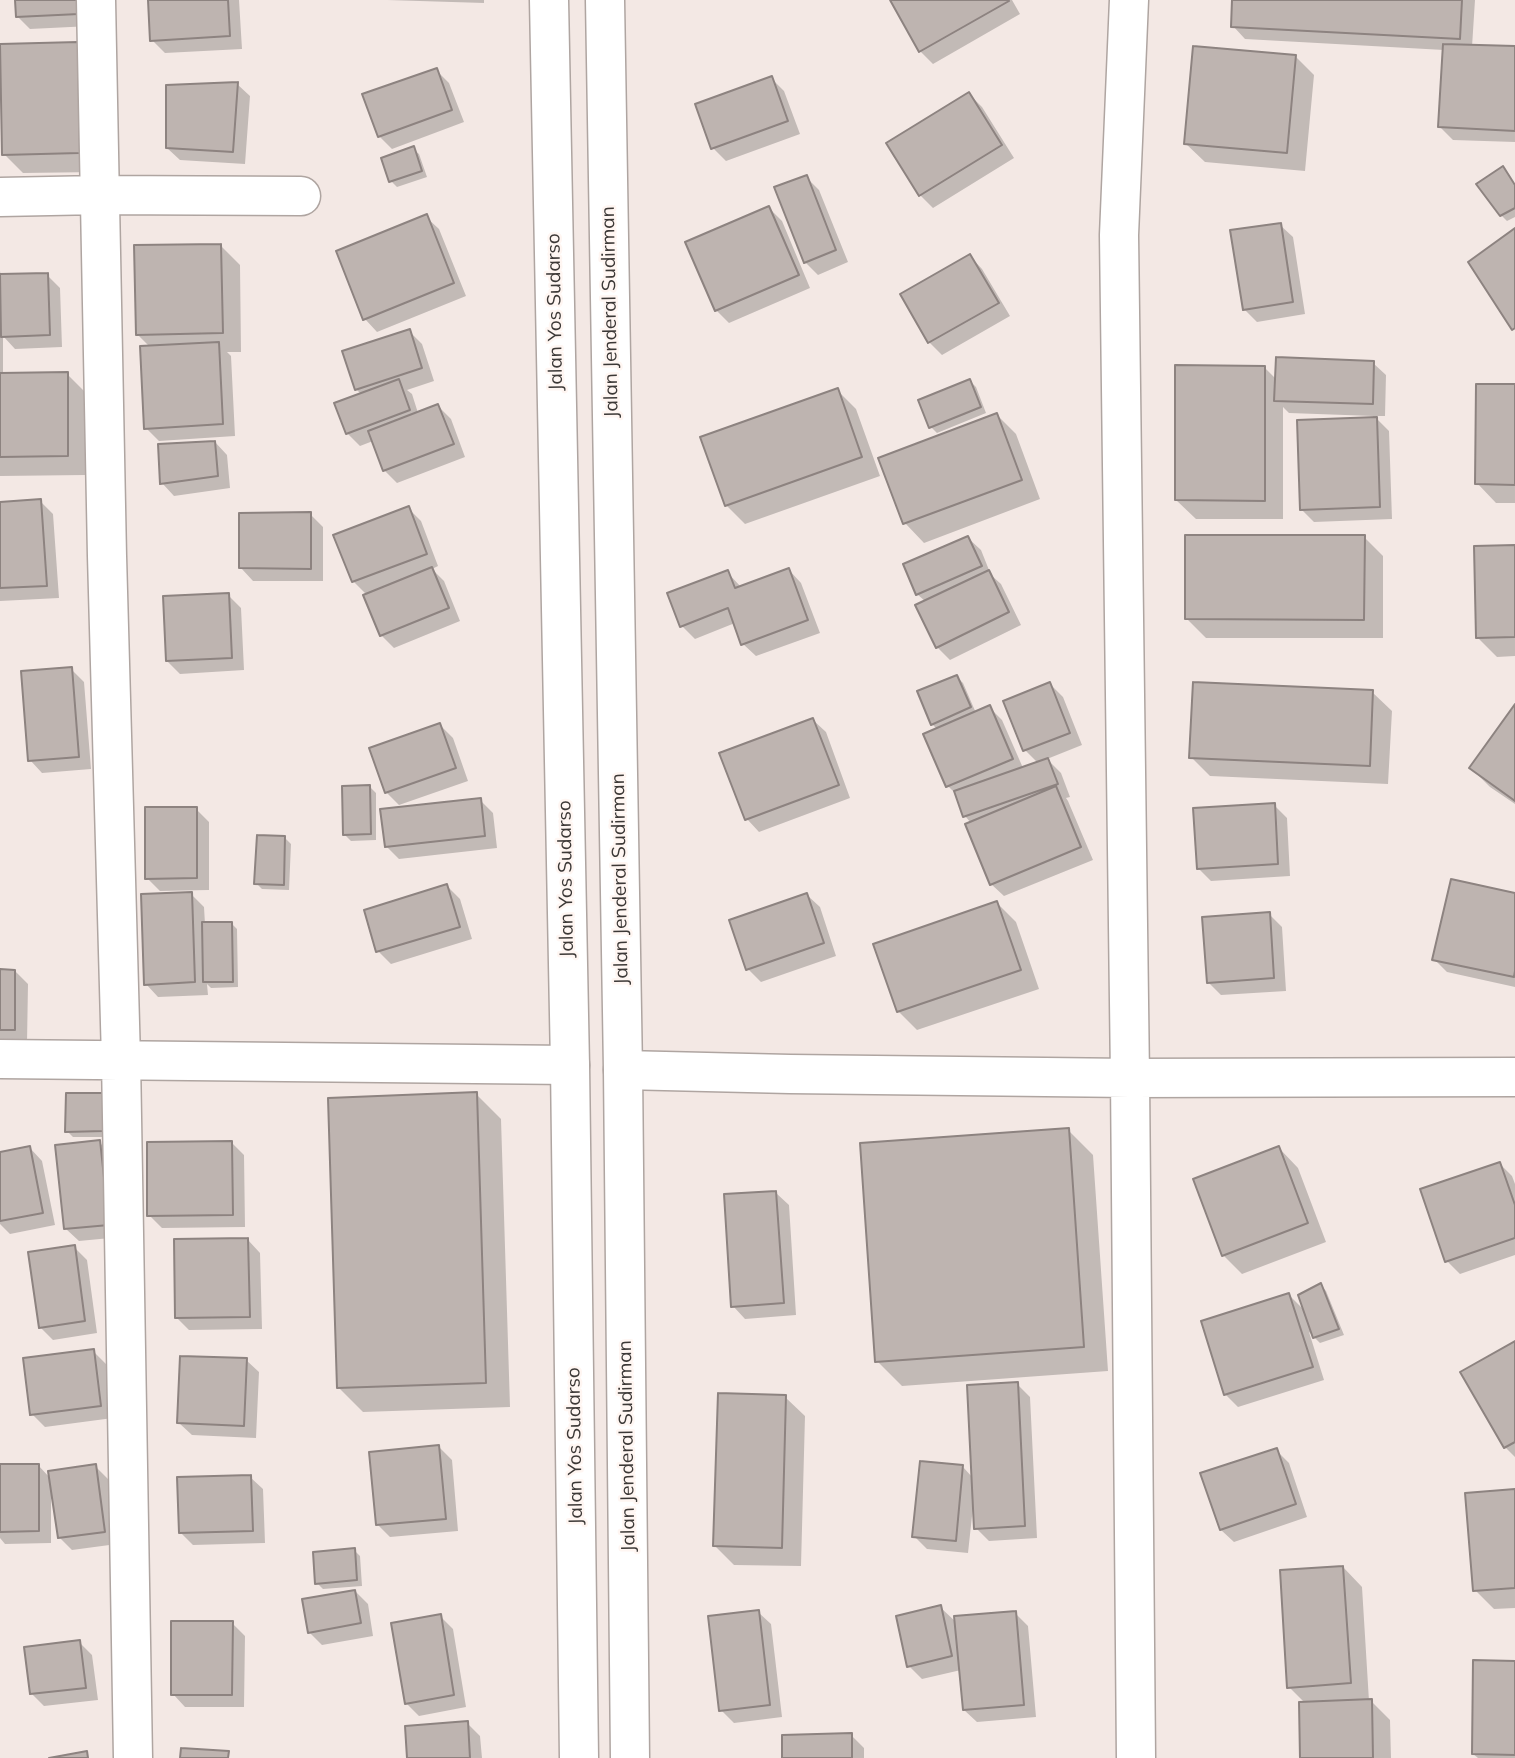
<!DOCTYPE html>
<style>
body{margin:0}
canvas{display:block;background:#f3e8e4}
</style>
<canvas width="1515" height="1758"></canvas>
<script>
const g = document.querySelector('canvas').getContext('2d');
g.lineJoin = 'round';
function fillPath(path, color) {
  g.fillStyle = color;
  g.fill(path, 'evenodd');
}
function toPath(rows) {
  const path = new Path2D();
  for (const r of rows) {
    path.moveTo(r[0], r[1]);
    for (let i = 2; i < r.length; i += 2) path.lineTo(r[i], r[i + 1]);
  }
  return path;
}
function trace(path, color, width, dash) {
  g.strokeStyle = color;
  g.lineWidth = width;
  g.lineCap = dash ? 'butt' : 'round';
  g.setLineDash(dash || []);
  g.stroke(path);
}
function label(font, color, halo, rows, align = 'center') {
  g.font = font + ' Mulish,sans-serif';
  g.lineWidth = 5;
  g.setLineDash([]);
  g.textBaseline = 'middle';
  g.strokeStyle = halo;
  g.fillStyle = color;
  for (const [text, x, y, turn = 0] of rows) {
    g.save();
    g.translate(x, y);
    g.rotate((+turn || 0) * Math.PI / 180);
    g.textAlign = isNaN(turn) ? turn : align;
    if (halo) g.strokeText(text, 0, 0);
    g.fillText(text, 0, 0);
    g.restore();
  }
}
fillPath(toPath([
 [17,0,90,0,91,26,30,29,17,16],
 [150,0,239,0,242,49,165,53,152,40],
 [387,0,484,0,484,3],
 [892,0,1012,0,1020,14,933,64,920,51],
 [1234,0,1475,0,1472,47,1515,48,1515,142,1453,140,1440,127,1444,50,1245,39,1233,26],
 [2,45,98,172,23,173,4,154],
 [1295,56,1314,75,1305,171,1205,162,1185,143],
 [436,70,449,83,464,122,392,149,379,136],
 [771,78,784,91,800,134,726,161,713,148,697,105],
 [237,84,250,96,245,164,180,160,167,148],
 [969,94,982,107,1014,158,933,208,920,195],
 [413,149,419,154,427,177,397,187,391,181,383,159],
 [1502,168,1515,184,1515,217,1507,221,1501,215],
 [806,177,819,190,848,262,818,275,805,262],
 [769,208,782,221,810,288,729,323,716,310],
 [426,217,439,229,466,296,377,332,365,319],
 [1280,225,1293,237,1305,314,1257,322,1244,309],
 [220,245,240,265,241,352,227,352,231,356,235,436,159,441,146,428,150,347,138,335],
 [970,256,982,269,1010,316,942,355,929,342],
 [0,271,1,276,47,275,60,288,62,347,15,349,3,336,3,375,67,374,86,393,86,475,0,476],
 [409,331,422,344,434,381,407,390,412,394,418,413,438,406,451,419,465,457,397,483,384,470,373,441,360,446,347,433,362,395,356,389],
 [1373,363,1386,375,1385,416,1374,416,1389,431,1392,519,1314,522,1301,509,1373,419,1373,416,1289,413,1283,407,1283,519,1196,519,1176,500,1264,367,1277,380],
 [970,381,976,387,986,413,937,433,931,427,920,401],
 [1515,386,1515,503,1496,503,1477,483],
 [837,390,856,409,880,476,745,524,726,505],
 [997,415,1016,434,1040,499,924,543,905,523],
 [215,442,227,455,230,488,174,496,162,483],
 [40,501,53,514,59,598,0,601,0,503],
 [408,508,421,521,438,566,432,569,444,581,460,621,394,648,381,635,367,595,353,581],
 [310,514,323,527,323,581,253,581,241,568],
 [1364,537,1383,556,1383,638,1206,638,1187,619],
 [968,538,981,550,991,575,1001,584,1021,625,950,660,937,647,926,602,917,594],
 [1515,546,1515,656,1497,657,1478,638],
 [789,570,801,583,820,633,756,656,743,644,735,623,695,639,682,626,727,572,741,587],
 [228,595,241,608,244,670,180,674,167,661],
 [71,669,84,682,91,769,42,773,30,760],
 [957,677,963,683,976,713,990,708,1002,720,1023,768,1038,763,1025,750,1050,684,1063,697,1082,745,1047,759,1061,773,1070,797,1066,798,1068,801,1093,860,1004,896,991,884,971,823,965,816,958,796,948,786,938,730,932,724],
 [1372,692,1392,711,1388,784,1210,776,1191,757],
 [1515,707,1515,804,1490,787,1471,768],
 [813,720,826,732,850,798,759,832,747,819],
 [440,725,453,738,468,781,399,805,386,792],
 [370,787,376,793,376,840,351,841,345,835],
 [480,800,493,813,497,848,399,859,386,846],
 [1274,805,1287,818,1290,876,1211,881,1198,868],
 [196,809,209,822,209,890,160,891,147,878],
 [285,838,291,844,289,890,262,889,256,883],
 [447,886,460,899,472,939,391,964,378,951],
 [191,894,204,907,205,924,231,923,237,929,238,987,211,988,207,984,208,995,158,997,146,984],
 [1515,894,1515,987,1447,972,1434,959],
 [807,895,820,907,836,956,761,982,748,969],
 [997,903,1016,922,1039,989,917,1030,898,1011],
 [1269,914,1282,927,1286,991,1221,995,1208,982],
 [0,971,15,971,28,984,27,1043,0,1042],
 [476,1094,501,1119,510,1407,363,1412,338,1387],
 [67,1095,109,1137,73,1137,67,1131],
 [1068,1130,1093,1155,1108,1371,902,1386,877,1361],
 [99,1142,112,1155,121,1237,79,1241,66,1229],
 [231,1142,244,1155,245,1227,162,1228,149,1215],
 [30,1148,42,1161,55,1225,10,1234,0,1224,0,1154],
 [1279,1148,1298,1168,1326,1242,1242,1274,1223,1255],
 [1500,1164,1512,1176,1515,1184,1515,1255,1460,1274,1447,1261],
 [776,1193,789,1205,796,1315,745,1319,733,1306],
 [248,1240,260,1253,262,1329,189,1330,177,1318],
 [74,1247,87,1260,97,1333,53,1340,40,1327],
 [1321,1285,1326,1291,1344,1335,1320,1343,1309,1332,1324,1380,1238,1407,1225,1394,1289,1295,1306,1312],
 [1515,1343,1515,1457,1505,1447,1463,1373],
 [93,1351,106,1364,113,1418,45,1427,32,1414],
 [246,1360,259,1372,256,1438,192,1435,179,1423],
 [1017,1384,1030,1397,1037,1538,989,1541,976,1528,975,1507,973,1507,968,1553,927,1549,914,1536,963,1467,973,1478],
 [785,1397,805,1416,801,1566,734,1565,715,1546],
 [439,1447,452,1460,458,1531,390,1537,377,1524],
 [1276,1450,1289,1463,1307,1517,1234,1542,1221,1530],
 [38,1465,51,1479,95,1466,108,1479,117,1544,72,1550,59,1537,53,1492,51,1492,51,1543,5,1544,0,1538,0,1466],
 [250,1477,263,1489,265,1543,193,1545,180,1532],
 [1515,1490,1515,1608,1494,1609,1475,1590],
 [354,1550,360,1556,362,1586,323,1589,317,1583],
 [1343,1567,1362,1587,1369,1701,1371,1701,1390,1720,1391,1758,1302,1758,1305,1703,1289,1687],
 [355,1591,368,1604,373,1636,322,1645,309,1632],
 [940,1607,957,1623,1015,1613,1028,1626,1036,1717,977,1722,964,1710,961,1670,922,1679,909,1666],
 [758,1612,771,1624,782,1717,734,1723,721,1710],
 [440,1616,453,1629,466,1707,419,1716,406,1703],
 [232,1623,245,1636,244,1707,185,1707,173,1694],
 [79,1642,92,1655,98,1700,44,1706,32,1694],
 [1515,1663,1515,1758,1478,1758,1473,1754],
 [467,1723,480,1736,482,1758,409,1758],
 [851,1735,864,1748,864,1758,784,1758]
]), '#0003');
const building = toPath([
 [15,0,78,0,79,14,16,17,15,0],
 [148,0,228,0,230,36,150,41,148,0],
 [890,0,1008,0,1009,1,919,52,890,0],
 [1232,0,1462,0,1460,39,1231,27,1232,0],
 [78,42,80,153,2,155,0,44,78,42],
 [1443,44,1515,46,1515,131,1438,127,1443,44],
 [1193,46,1296,55,1287,153,1184,144,1193,46],
 [437,68,452,110,378,137,362,94,437,68],
 [772,76,788,121,711,149,695,104,772,76],
 [238,82,233,152,166,148,166,85,238,82],
 [969,92,1002,145,919,196,886,143,969,92],
 [414,146,422,171,389,182,381,158,414,146],
 [1503,166,1515,185,1515,208,1500,216,1476,184,1503,166],
 [807,175,836,250,804,263,774,187,807,175],
 [769,206,799,275,715,311,685,242,769,206],
 [427,214,454,283,363,320,336,251,427,214],
 [1281,223,1293,302,1243,310,1230,230,1281,223],
 [1515,228,1515,328,1512,330,1468,262,1515,228],
 [221,244,223,333,136,335,134,245,221,244],
 [970,254,999,303,928,343,900,294,970,254],
 [48,273,50,335,1,337,0,274,48,273],
 [410,329,422,368,355,390,342,351,410,329],
 [219,342,223,424,144,429,140,346,219,342],
 [1276,357,1374,361,1373,404,1274,401,1276,357],
 [1175,365,1265,366,1265,501,1175,500,1175,365],
 [68,372,68,456,0,457,0,373,68,372],
 [399,379,410,410,346,434,334,403,399,379],
 [970,379,981,407,929,428,918,400,970,379],
 [1476,384,1515,384,1515,485,1475,484,1476,384],
 [838,388,862,457,725,506,700,437,838,388],
 [438,404,454,444,383,471,368,431,438,404],
 [997,413,1022,480,903,524,878,458,997,413],
 [1377,417,1380,507,1300,510,1297,420,1377,417],
 [215,441,218,476,160,484,158,444,215,441],
 [41,499,47,586,0,588,0,502,41,499],
 [409,506,427,554,352,582,333,535,409,506],
 [311,512,311,569,239,568,239,513,311,512],
 [1185,535,1365,535,1364,620,1185,619,1185,535],
 [968,536,982,566,916,595,903,564,968,536],
 [1515,545,1515,637,1476,638,1474,546,1515,545],
 [432,567,449,608,380,636,363,595,432,567],
 [789,568,808,620,741,645,728,608,680,627,667,593,728,570,735,588,789,568],
 [989,570,1009,612,936,648,915,605,989,570],
 [229,593,232,658,166,661,163,596,229,593],
 [72,667,79,757,28,761,21,671,72,667],
 [957,675,971,707,931,725,917,691,957,675],
 [1050,682,1070,733,1023,751,1003,701,1050,682],
 [1193,682,1373,690,1370,766,1189,758,1193,682],
 [1515,704,1515,801,1469,768,1515,704],
 [990,705,1013,759,946,787,923,734,990,705],
 [813,718,839,785,745,820,719,753,813,718],
 [440,723,456,768,385,793,369,748,440,723],
 [1048,758,1058,784,963,817,954,791,1048,758],
 [370,785,371,834,343,835,342,786,370,785],
 [1056,786,1081,847,990,885,965,824,1056,786],
 [481,798,485,836,385,847,380,809,481,798],
 [1275,803,1278,864,1197,869,1193,808,1275,803],
 [145,807,197,807,197,878,145,879,145,807],
 [257,835,285,836,284,885,254,884,257,835],
 [1451,879,1515,893,1515,971,1514,977,1432,960,1451,879],
 [447,884,460,927,376,952,364,910,447,884],
 [192,892,195,982,144,985,141,894,192,892],
 [807,893,824,943,746,970,729,920,807,893],
 [997,901,1021,970,897,1012,873,944,997,901],
 [1270,912,1274,978,1207,983,1202,917,1270,912],
 [202,922,232,922,233,982,203,982,202,922],
 [0,969,15,970,15,1030,0,1030,0,969],
 [477,1092,486,1383,337,1388,328,1098,477,1092],
 [66,1093,104,1093,104,1131,65,1132,66,1093],
 [1069,1128,1084,1347,875,1362,860,1143,1069,1128],
 [100,1140,109,1225,64,1229,55,1145,100,1140],
 [232,1141,233,1215,147,1216,147,1142,232,1141],
 [30,1146,43,1213,0,1221,0,1152,30,1146],
 [1279,1146,1308,1223,1222,1256,1193,1179,1279,1146],
 [1500,1162,1515,1205,1515,1238,1445,1262,1420,1189,1500,1162],
 [776,1191,784,1303,731,1307,724,1194,776,1191],
 [248,1238,250,1317,175,1318,174,1239,248,1238],
 [75,1245,85,1321,39,1328,28,1252,75,1245],
 [1321,1283,1339,1329,1313,1338,1298,1295,1321,1283],
 [1289,1293,1313,1367,1224,1395,1201,1321,1289,1293],
 [1515,1341,1515,1442,1504,1448,1460,1372,1515,1341],
 [94,1349,101,1406,30,1415,23,1358,94,1349],
 [180,1356,247,1358,244,1426,177,1423,180,1356],
 [1018,1382,1025,1526,974,1529,967,1385,1018,1382],
 [718,1393,786,1395,782,1548,713,1546,718,1393],
 [439,1445,446,1519,376,1525,369,1452,439,1445],
 [1277,1448,1296,1504,1220,1530,1200,1473,1277,1448],
 [920,1461,963,1465,956,1541,912,1537,920,1461],
 [0,1464,39,1464,39,1531,0,1532,0,1464],
 [96,1464,105,1532,58,1538,48,1471,96,1464],
 [251,1475,253,1531,179,1533,177,1477,251,1475],
 [1515,1489,1515,1588,1473,1591,1465,1493,1515,1489],
 [355,1548,357,1580,315,1584,313,1552,355,1548],
 [1343,1566,1351,1683,1287,1688,1280,1570,1343,1566],
 [355,1590,361,1623,308,1633,302,1599,355,1590],
 [941,1605,952,1656,907,1667,896,1616,941,1605],
 [759,1610,770,1705,719,1711,708,1616,759,1610],
 [1016,1611,1024,1705,963,1710,954,1616,1016,1611],
 [441,1614,454,1695,405,1704,391,1623,441,1614],
 [171,1621,233,1621,232,1695,171,1695,171,1621],
 [80,1640,86,1688,30,1694,24,1647,80,1640],
 [1473,1660,1515,1661,1515,1755,1472,1754,1473,1660],
 [1372,1699,1373,1758,1300,1758,1299,1702,1372,1699],
 [468,1721,470,1758,407,1758,405,1726,468,1721],
 [852,1733,852,1758,782,1758,782,1735,852,1733],
 [181,1748,229,1751,228,1758,180,1758,181,1748],
 [87,1751,88,1758,49,1758,87,1751]
]);
fillPath(building, '#beb4b0');
trace(building, '#8d8380', 2);
const street = toPath([
 [96,0,107,556,121,1059,133,1758],
 [1129,0,1119,235,1130,1078,1136,1758],
 [0,197,100,195,301,196],
 [0,1059,570,1065],
 [623,1070,790,1074,1130,1078,1515,1077]
]);
const highway = toPath([
 [549,0,570,1065,579,1758],
 [605,0,623,1070,630,1758]
]);
trace(street, '#afa5a1', 41);
trace(highway, '#afa5a1', 41);
trace(street, '#fff', 38);
trace(highway, '#fff', 38);
label('19px', '#3c3836', '#fff6f2', [
 ["Jalan Yos Sudarso",555,312,-91],
 ["Jalan Jenderal Sudirman",610,312,-91],
 ["Jalan Yos Sudarso",566,879,-91],
 ["Jalan Jenderal Sudirman",620,879,-91],
 ["Jalan Yos Sudarso",575,1446,-91],
 ["Jalan Jenderal Sudirman",627,1446,-91]
]);
</script>
